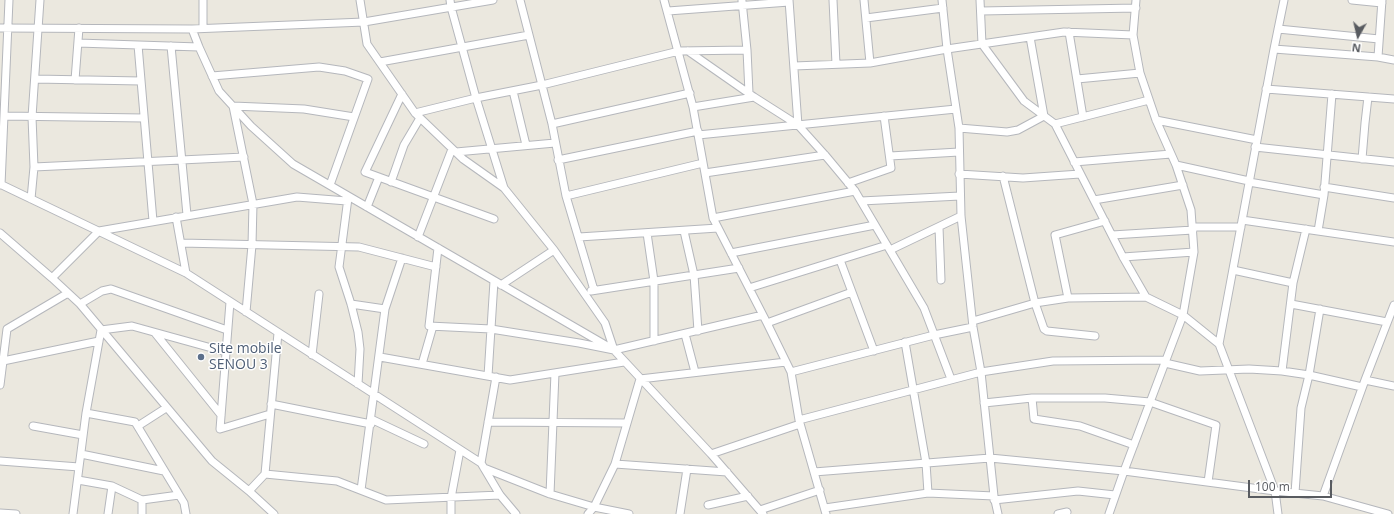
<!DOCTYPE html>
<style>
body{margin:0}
#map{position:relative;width:1394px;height:514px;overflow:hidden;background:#ebe8df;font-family:"Open Sans",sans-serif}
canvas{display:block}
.north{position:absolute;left:1338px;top:16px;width:40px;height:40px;-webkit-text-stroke:3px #fff;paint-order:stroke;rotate:188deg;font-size:11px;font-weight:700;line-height:16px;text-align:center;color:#585b60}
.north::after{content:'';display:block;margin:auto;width:14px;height:18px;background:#585b60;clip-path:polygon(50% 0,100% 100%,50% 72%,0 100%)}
.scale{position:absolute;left:1248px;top:480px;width:84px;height:18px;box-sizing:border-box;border:2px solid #585b60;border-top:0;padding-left:5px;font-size:12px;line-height:14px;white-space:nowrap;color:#585b60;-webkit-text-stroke:3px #fff;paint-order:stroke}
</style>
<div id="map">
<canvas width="1394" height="514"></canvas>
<div class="north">N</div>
<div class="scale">100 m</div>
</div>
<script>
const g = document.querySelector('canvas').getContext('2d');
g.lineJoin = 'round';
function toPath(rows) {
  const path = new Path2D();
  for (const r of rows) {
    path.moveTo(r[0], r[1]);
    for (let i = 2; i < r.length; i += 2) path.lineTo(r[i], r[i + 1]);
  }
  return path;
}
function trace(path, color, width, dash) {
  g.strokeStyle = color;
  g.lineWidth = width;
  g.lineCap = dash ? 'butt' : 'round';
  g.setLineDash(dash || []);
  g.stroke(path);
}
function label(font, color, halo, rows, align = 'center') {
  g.font = font + ' "Open Sans",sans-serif';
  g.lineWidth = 3;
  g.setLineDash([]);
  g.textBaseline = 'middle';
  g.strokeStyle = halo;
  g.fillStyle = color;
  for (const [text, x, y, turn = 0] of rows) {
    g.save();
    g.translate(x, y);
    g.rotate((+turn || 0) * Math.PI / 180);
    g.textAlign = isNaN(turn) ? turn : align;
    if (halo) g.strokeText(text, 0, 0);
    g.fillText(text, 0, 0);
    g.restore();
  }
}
const minor = toPath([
 [360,0,367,44,415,113,463,159,504,188,554,250,605,323,614,350],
 [450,0,451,7,476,98,504,188],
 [520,0,552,124,566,196,594,290],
 [664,0,693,107,713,218,767,323,791,372,799,420,826,514],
 [789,0,798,125],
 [833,0,836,64],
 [864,0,870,63],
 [942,0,947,49,959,128,961,216,973,327,981,372,994,496,998,514],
 [980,0,982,44,1024,101,1055,124,1123,257,1146,297,1183,315,1219,344,1275,491,1278,514],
 [1352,0,1382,3],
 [742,1,747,50,749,93],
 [668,11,789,2],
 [981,11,1136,8],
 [866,18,943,8],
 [0,28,192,29,364,22,493,0],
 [203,28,203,0],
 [192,29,199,47,219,91,251,126,293,164,614,350,711,454,763,514],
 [1278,29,1379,39],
 [1069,32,1083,117],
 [78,43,199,47],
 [138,45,153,221],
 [171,46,187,215],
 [1274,49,1378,57,1394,60],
 [688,51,754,97,798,125,825,155,855,191,924,308,951,379],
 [1378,57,1382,0],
 [380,62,529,35],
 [794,66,870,63,947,49,1064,32,1133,35],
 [212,76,319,67,345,71,368,79,330,185],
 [35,79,141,81],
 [1077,79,1140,73],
 [75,80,79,28],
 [1266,89,1394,99],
 [513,91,526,145],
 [402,94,365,172,494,219],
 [693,107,754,97],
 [415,113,476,98,542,85,679,51,747,50],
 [4,116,144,118],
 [1156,120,1257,140],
 [552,124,690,93],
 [1055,124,1149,100],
 [959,128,1007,132,1018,130,1044,116,1030,37],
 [698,135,956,109],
 [1255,147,1394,162],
 [456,152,555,143],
 [890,156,959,152],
 [1362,159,1365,123,1368,97],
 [558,160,698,131],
 [1074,162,1171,154],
 [1176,165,1249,181],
 [34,167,244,157],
 [705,173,825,155],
 [959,174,1023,178,1080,174],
 [1003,176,1035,303,1044,329,1047,331,1095,336],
 [391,182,404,145,420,118],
 [1249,182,1324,195],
 [848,183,891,168,884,116],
 [0,184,186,273,481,463,500,495,516,514],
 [1,185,9,0],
 [1324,187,1394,198],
 [566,196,703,163],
 [348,198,339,267,351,304,358,332,360,349,358,384],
 [31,199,34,167,32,117,40,0],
 [1094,200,1183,185],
 [861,201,960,196],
 [367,207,379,177],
 [176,217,186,273],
 [713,218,855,191],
 [1242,220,1394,242],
 [939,227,941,280],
 [1193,227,1241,227],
 [684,231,694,275,698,331],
 [1318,231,1324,195,1332,94],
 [0,233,52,278,80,304,212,461,249,491,274,514],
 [647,233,654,281,654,341],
 [1112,235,1193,230],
 [418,237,452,149],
 [579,237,718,228],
 [181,243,359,247,436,267],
 [438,248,429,326,491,329,579,343,614,350,763,315],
 [890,250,961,216],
 [731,253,875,225],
 [1123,257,1194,252],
 [840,260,874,351],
 [1233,270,1293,283],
 [52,278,99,231,297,197,347,201],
 [501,285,554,250],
 [749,288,887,245],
 [591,291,739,268],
 [1068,298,1055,235,1105,221],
 [230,302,220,429,270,414],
 [80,304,102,291,111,289,227,330],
 [351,304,385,309],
 [1291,304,1387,322],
 [246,312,252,245,253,204,233,106,304,109,354,117],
 [973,321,1035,303,1068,298,1146,297],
 [767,323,852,292],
 [155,333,221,415],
 [685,334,695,372],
 [905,342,926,463,928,493],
 [1219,344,1274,49,1284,0],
 [312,355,319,294],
 [380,357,510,380,624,362],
 [3,361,99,341],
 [1165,363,1200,371,1249,369,1282,371,1309,375,1362,387],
 [422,364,433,326],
 [1282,371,1293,283,1306,229],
 [791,372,934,335,973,327],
 [488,376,494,281],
 [1365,380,1394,386],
 [0,385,7,329,68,293],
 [1032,398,1034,419,1080,426,1134,445],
 [984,403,1032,398,1105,398,1150,402,1216,425,1208,482],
 [271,404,371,424],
 [86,413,135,422,184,503,186,514],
 [371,419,424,444],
 [799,420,981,372,1053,361,1166,360],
 [488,422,627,423],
 [33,426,83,435],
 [138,426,166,408],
 [81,454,164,471],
 [711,454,800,424],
 [0,461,79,467],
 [481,463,496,377],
 [615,464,727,472],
 [484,468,550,494,594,507,629,514],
 [814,472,990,458,1124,471,1275,491,1323,496,1388,514],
 [265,474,337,481,386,500,500,495],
 [78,480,112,486,142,500,179,495],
 [361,490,385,309,402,258],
 [249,491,265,474,278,333],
 [1295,493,1301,408,1309,375,1320,309],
 [550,494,555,373],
 [1323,496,1365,380,1394,305],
 [994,500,1078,491,1115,495],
 [708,505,748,496],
 [825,508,928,493,994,496],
 [760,510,820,490],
 [0,513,16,514],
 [73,514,86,413,101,330,132,326,226,352],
 [108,514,112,486],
 [142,514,142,500],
 [451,514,451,498,460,450],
 [588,514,594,507,615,464,640,379,786,362],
 [680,514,687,469],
 [1058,514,1067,512],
 [1109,514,1124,471,1183,315,1194,252,1191,210,1176,165,1156,120,1140,73,1133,35,1136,0]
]);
trace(minor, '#b5b7bc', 9);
trace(minor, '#fff', 7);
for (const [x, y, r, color] of [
 [201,357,4,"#5c6f8a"]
]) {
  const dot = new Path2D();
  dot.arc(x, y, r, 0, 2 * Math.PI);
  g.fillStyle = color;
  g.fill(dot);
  trace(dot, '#fff', 1.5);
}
label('14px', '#4e5e75', '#fff', [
 ["Site mobile",209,349],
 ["SENOU 3",209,365]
], 'left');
</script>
